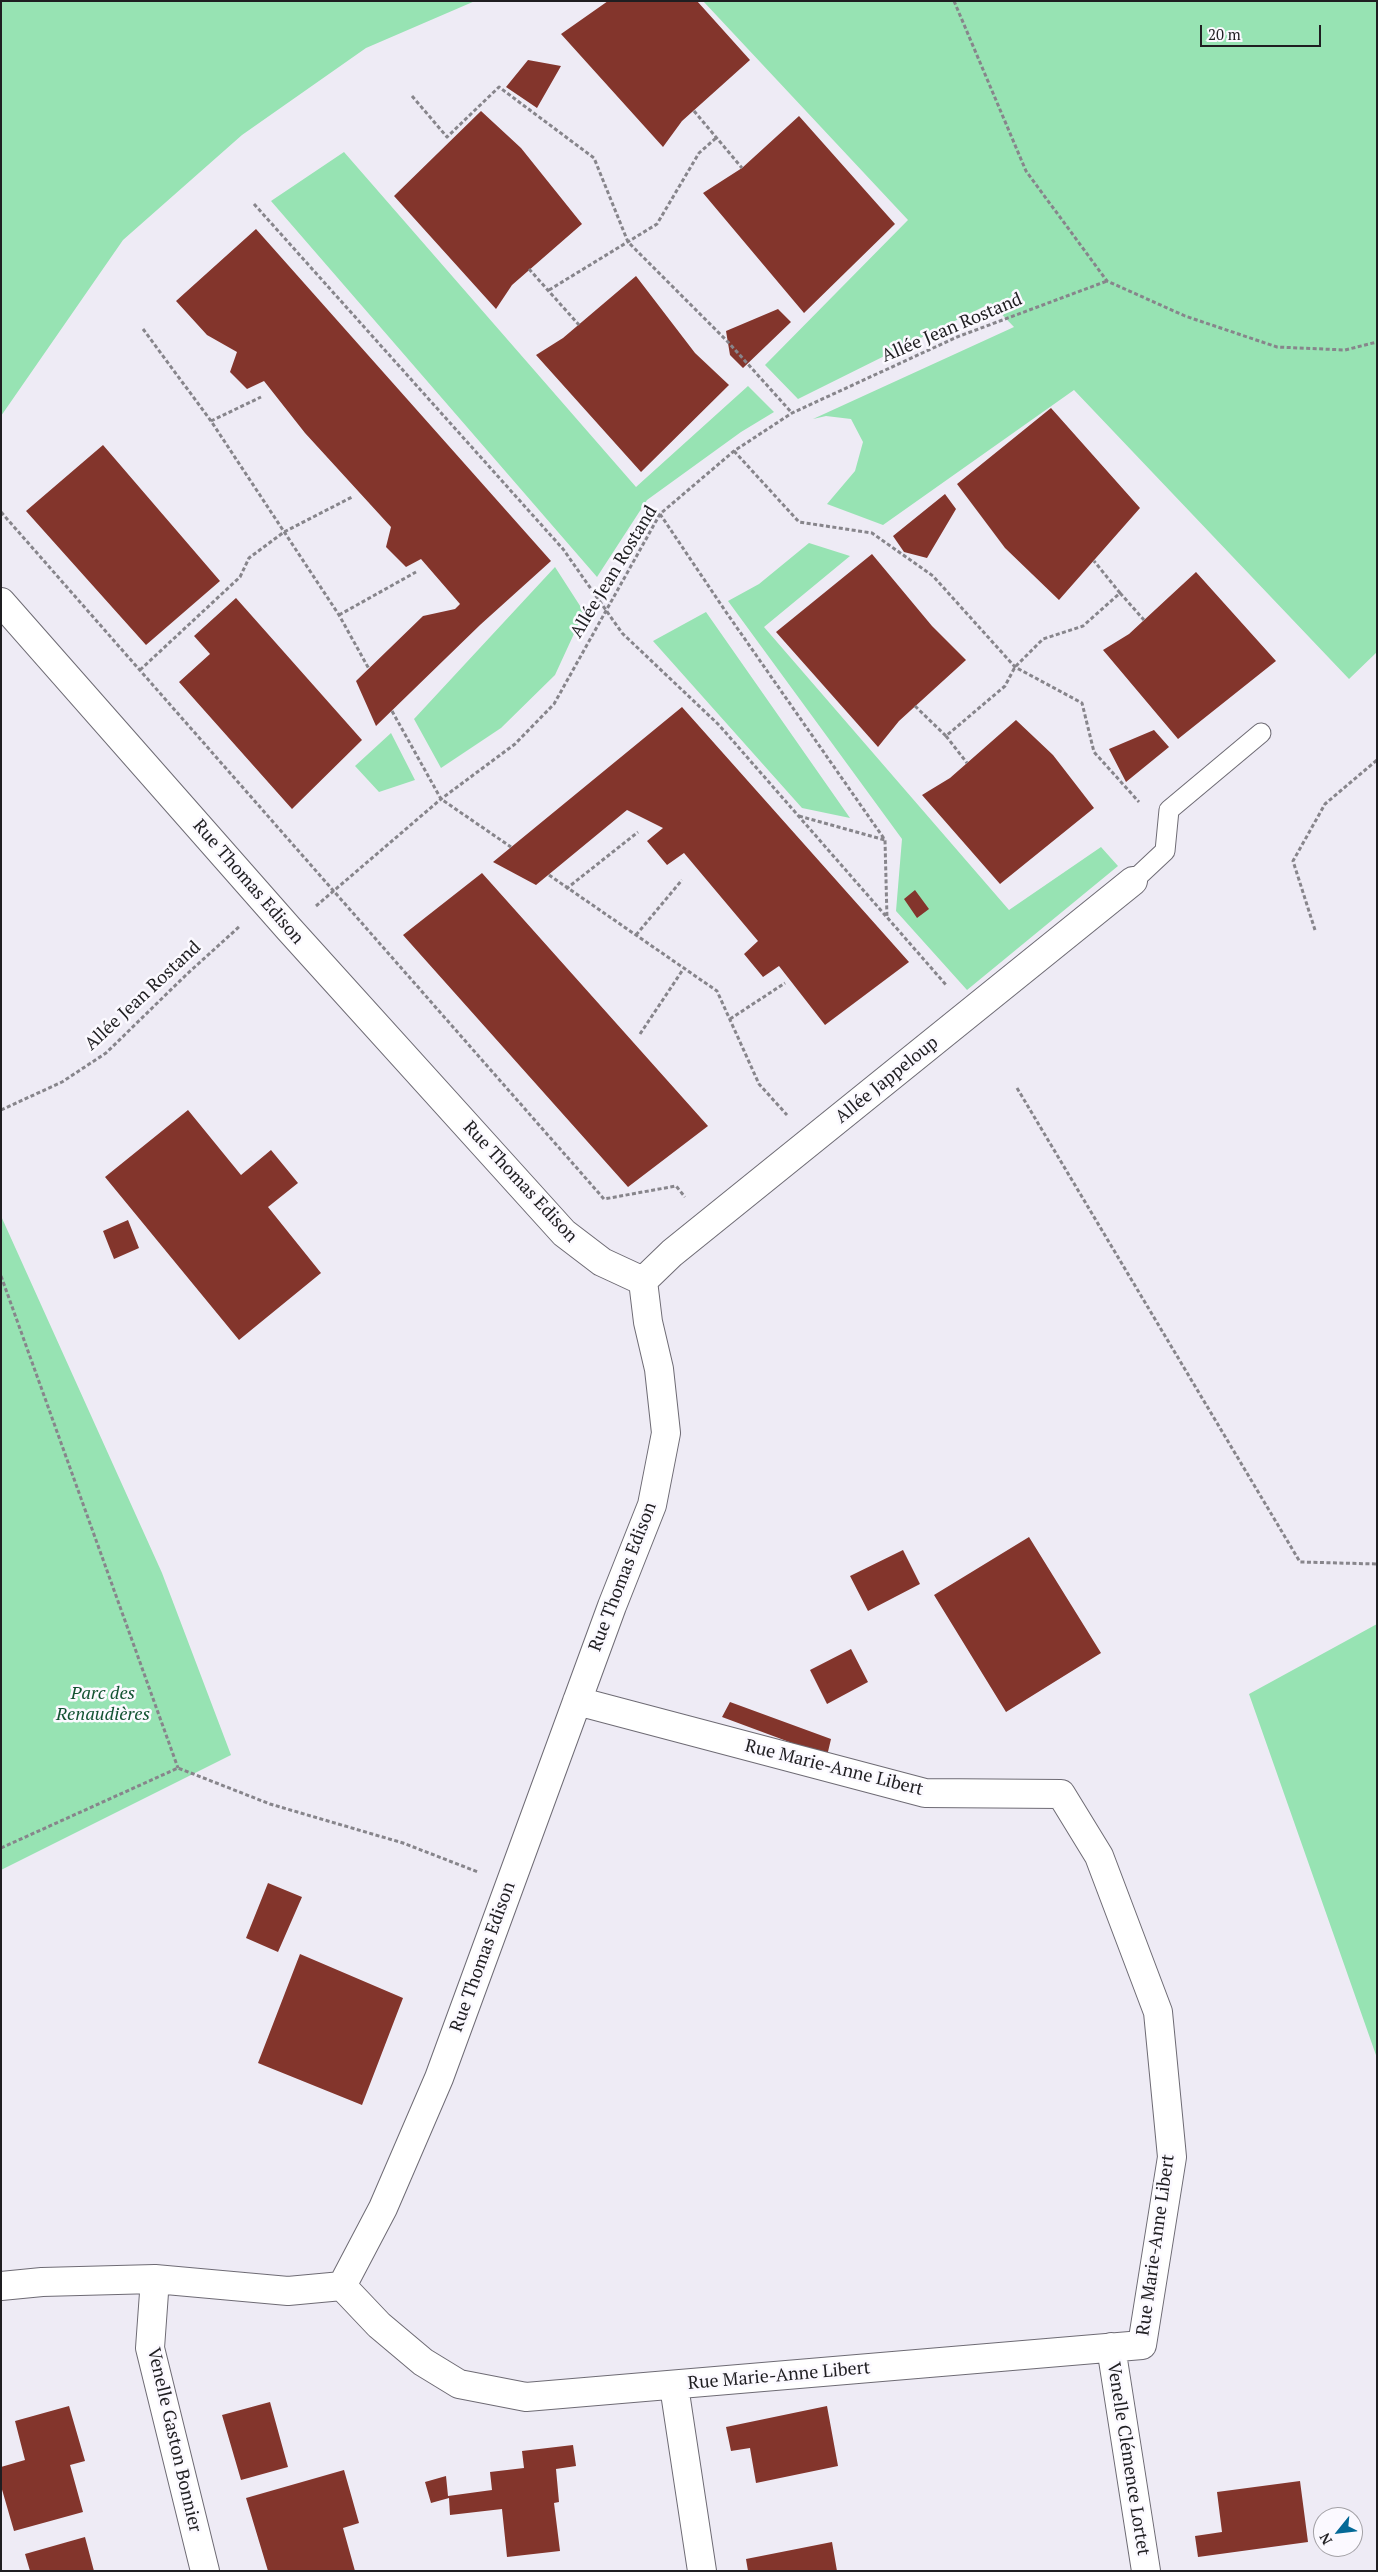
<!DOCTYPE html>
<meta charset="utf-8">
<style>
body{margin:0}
#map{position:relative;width:1378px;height:2572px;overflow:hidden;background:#eeebf5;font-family:"PT Serif",serif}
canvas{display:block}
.frame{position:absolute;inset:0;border:2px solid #1f1e21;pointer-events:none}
.north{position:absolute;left:1313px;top:2507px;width:50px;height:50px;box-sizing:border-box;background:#fbf9ff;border:1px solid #a3a1a6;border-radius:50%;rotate:241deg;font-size:14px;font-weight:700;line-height:20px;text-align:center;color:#1f1e21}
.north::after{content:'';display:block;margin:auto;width:18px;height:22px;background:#046997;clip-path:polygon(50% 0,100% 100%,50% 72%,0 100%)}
.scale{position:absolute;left:1200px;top:25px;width:121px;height:22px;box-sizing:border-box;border:2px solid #1f1e21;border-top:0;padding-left:6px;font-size:15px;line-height:18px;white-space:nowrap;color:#1f1e21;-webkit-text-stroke:4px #fbf9ff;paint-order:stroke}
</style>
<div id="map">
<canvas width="1378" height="2572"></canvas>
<div class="frame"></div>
<div class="north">N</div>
<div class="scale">20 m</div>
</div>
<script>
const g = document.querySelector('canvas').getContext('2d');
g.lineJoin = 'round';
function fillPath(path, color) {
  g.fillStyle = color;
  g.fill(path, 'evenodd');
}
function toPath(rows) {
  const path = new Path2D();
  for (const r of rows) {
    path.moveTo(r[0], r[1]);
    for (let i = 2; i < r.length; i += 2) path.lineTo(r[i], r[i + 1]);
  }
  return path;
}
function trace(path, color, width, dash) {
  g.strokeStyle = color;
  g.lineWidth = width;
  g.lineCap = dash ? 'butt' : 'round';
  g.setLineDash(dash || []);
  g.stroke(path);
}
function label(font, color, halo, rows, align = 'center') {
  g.font = font + ' "PT Serif",serif';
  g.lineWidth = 5;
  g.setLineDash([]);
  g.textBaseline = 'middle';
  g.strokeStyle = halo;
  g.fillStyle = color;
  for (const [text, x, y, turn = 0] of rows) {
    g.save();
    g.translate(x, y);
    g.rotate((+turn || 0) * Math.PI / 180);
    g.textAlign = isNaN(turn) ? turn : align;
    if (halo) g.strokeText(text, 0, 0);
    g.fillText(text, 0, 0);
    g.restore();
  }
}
fillPath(toPath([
 [1,1,475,1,366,48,242,135,123,240,1,416],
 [703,1,1377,1,1377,652,1349,679,1074,390,883,525,827,504,855,471,863,442,851,419,826,416,813,419,1014,327,991,303,798,399,765,365,908,220],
 [344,152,636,487,748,386,774,412,741,432,647,500,597,577,271,201],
 [809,543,850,556,764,627,1009,910,1101,847,1118,866,967,990,896,911,902,839,728,601,759,584],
 [555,567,584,612,555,675,501,728,441,768,414,719],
 [706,612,850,818,802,808,653,641],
 [391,733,415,780,379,792,355,766],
 [1,1216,162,1573,231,1755,1,1870],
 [1377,1624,1377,2058,1249,1694]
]), '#97e3b3');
fillPath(toPath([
 [608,1,697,1,750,60,682,121,663,147,561,34],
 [528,60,561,66,537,108,506,87],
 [481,111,521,148,582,224,512,285,496,309,394,196],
 [799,116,895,224,804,313,703,193,742,168],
 [256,229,551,561,480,625,376,726,356,681,423,616,455,609,460,604,421,559,406,567,386,547,391,527,305,433,264,381,247,389,230,372,237,352,207,335,176,301],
 [636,276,695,353,729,385,641,472,536,355,563,338],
 [778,309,791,322,743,368,730,355,726,331],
 [1051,408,1140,508,1059,600,1005,548,957,484],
 [103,445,220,581,146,645,26,511],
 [945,494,956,509,927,558,904,552,893,536],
 [872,554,932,626,966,660,899,721,878,747,776,632],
 [1196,572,1276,661,1178,739,1103,650,1129,634],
 [236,598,362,740,292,809,179,682,210,654,194,636],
 [682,707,909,962,825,1025,779,966,763,977,744,954,758,941,684,853,667,865,647,841,663,828,627,810,536,885,493,862],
 [1016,720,1053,755,1094,808,1000,884,922,795,950,778],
 [1154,730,1169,747,1126,782,1109,749],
 [482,873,708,1126,628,1187,403,935],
 [915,890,929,909,917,918,904,899],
 [188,1110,241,1175,271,1150,298,1183,268,1207,321,1273,239,1340,105,1177],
 [128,1220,139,1248,114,1259,103,1231],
 [1029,1537,1101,1653,1006,1712,934,1595],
 [903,1550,920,1584,868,1611,850,1576],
 [851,1649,868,1682,827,1704,810,1670],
 [730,1702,831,1739,827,1756,722,1717],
 [268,1883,302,1897,278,1952,246,1938],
 [300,1954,403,1998,362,2105,258,2063],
 [270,2402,288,2467,241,2480,222,2415],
 [69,2406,85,2461,70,2465,83,2512,14,2531,1,2486,1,2467,25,2460,15,2421],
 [827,2406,838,2466,756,2483,750,2448,731,2451,726,2427],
 [573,2445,576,2466,556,2469,559,2502,554,2503,560,2551,507,2557,502,2509,450,2515,449,2498,431,2503,425,2482,446,2476,448,2496,492,2490,490,2472,524,2468,522,2451],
 [344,2470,359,2523,343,2528,355,2571,268,2571,246,2498],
 [1300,2481,1308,2542,1198,2557,1195,2536,1222,2532,1217,2492],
 [85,2537,94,2571,30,2571,25,2554],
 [832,2542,837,2571,748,2571,746,2559]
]), '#83352c');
const service = toPath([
 [1133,881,1165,851,1169,810,1261,733]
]);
const minor = toPath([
 [1,602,289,929,564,1233,602,1262,643,1281],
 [643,1281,672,1253,1133,881],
 [155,2279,150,2348,205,2571],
 [1,2286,42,2282,155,2279,288,2291,342,2286],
 [342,2286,379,2325,423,2362,459,2384,526,2397,1142,2345,1172,2157,1158,2012,1099,1856,1061,1794,925,1793,577,1701],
 [342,2286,383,2208,439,2078,612,1606,652,1505,666,1433,659,1369,648,1322,643,1281],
 [1111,2347,1146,2571],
 [674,2386,702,2571]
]);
trace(service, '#6e6b74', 21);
trace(minor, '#6e6b74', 30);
trace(toPath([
 [954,1,1026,171,1107,281,1185,316,1277,347,1345,350,1377,342],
 [412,96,447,137,499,87,594,158,628,242,728,342,792,413],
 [694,111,742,168],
 [254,204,563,549,622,633,719,725,947,986],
 [529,269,579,325],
 [549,290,657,224,699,153,716,138],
 [143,329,211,421,339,615,369,669],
 [211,421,261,397],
 [734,451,799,522,872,533,933,576,1015,667,1082,703,1094,752,1139,802],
 [1,512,604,1199,676,1186,685,1197],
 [660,514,726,612,885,840,887,918],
 [1120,593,1144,620],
 [339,615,416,572],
 [140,670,240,577,249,558,284,532,352,497],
 [915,706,946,736,1005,686,1015,667,1043,639,1083,626,1120,593,1094,561],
 [392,711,441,799,511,847],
 [946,736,967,763],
 [799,816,885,840],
 [549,875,717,991,759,1084,787,1115],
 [566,889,638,832],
 [316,906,441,799,515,744,554,704,660,514,734,451,792,413,957,337,1107,281],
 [1315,930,1293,861,1325,804,1377,760],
 [636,935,682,880],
 [730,1019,785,983],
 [640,1034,684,968],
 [1017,1088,1300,1562,1377,1564],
 [1,1110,62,1082,106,1053,187,974,240,926],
 [1,1276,178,1768],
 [1,1848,178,1768,270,1804,403,1843,478,1872]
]), '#87858b', 3, [4, 2.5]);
trace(service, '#fff', 19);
trace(minor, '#fff', 28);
label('18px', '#1f1e21', '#fbf9ff', [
 ["Allée Jean Rostand",952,328,-23],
 ["Allée Jean Rostand",614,572,-59],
 ["Rue Thomas Edison",248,882,49],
 ["Allée Jean Rostand",143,996,-43],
 ["Allée Jappeloup",887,1080,-39],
 ["Rue Thomas Edison",520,1182,47],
 ["Rue Thomas Edison",623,1577,-69],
 ["Rue Marie-Anne Libert",834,1768,14],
 ["Rue Thomas Edison",483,1957,-70],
 ["Rue Marie-Anne Libert",1156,2245,-82],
 ["Rue Marie-Anne Libert",779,2376,-5],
 ["Venelle Gaston Bonnier",174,2440,77],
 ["Venelle Clémence Lortet",1128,2459,81]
]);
label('italic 18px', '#125231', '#fbf9ff', [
 ["Parc des",103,1694],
 ["Renaudières",103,1715]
]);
</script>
